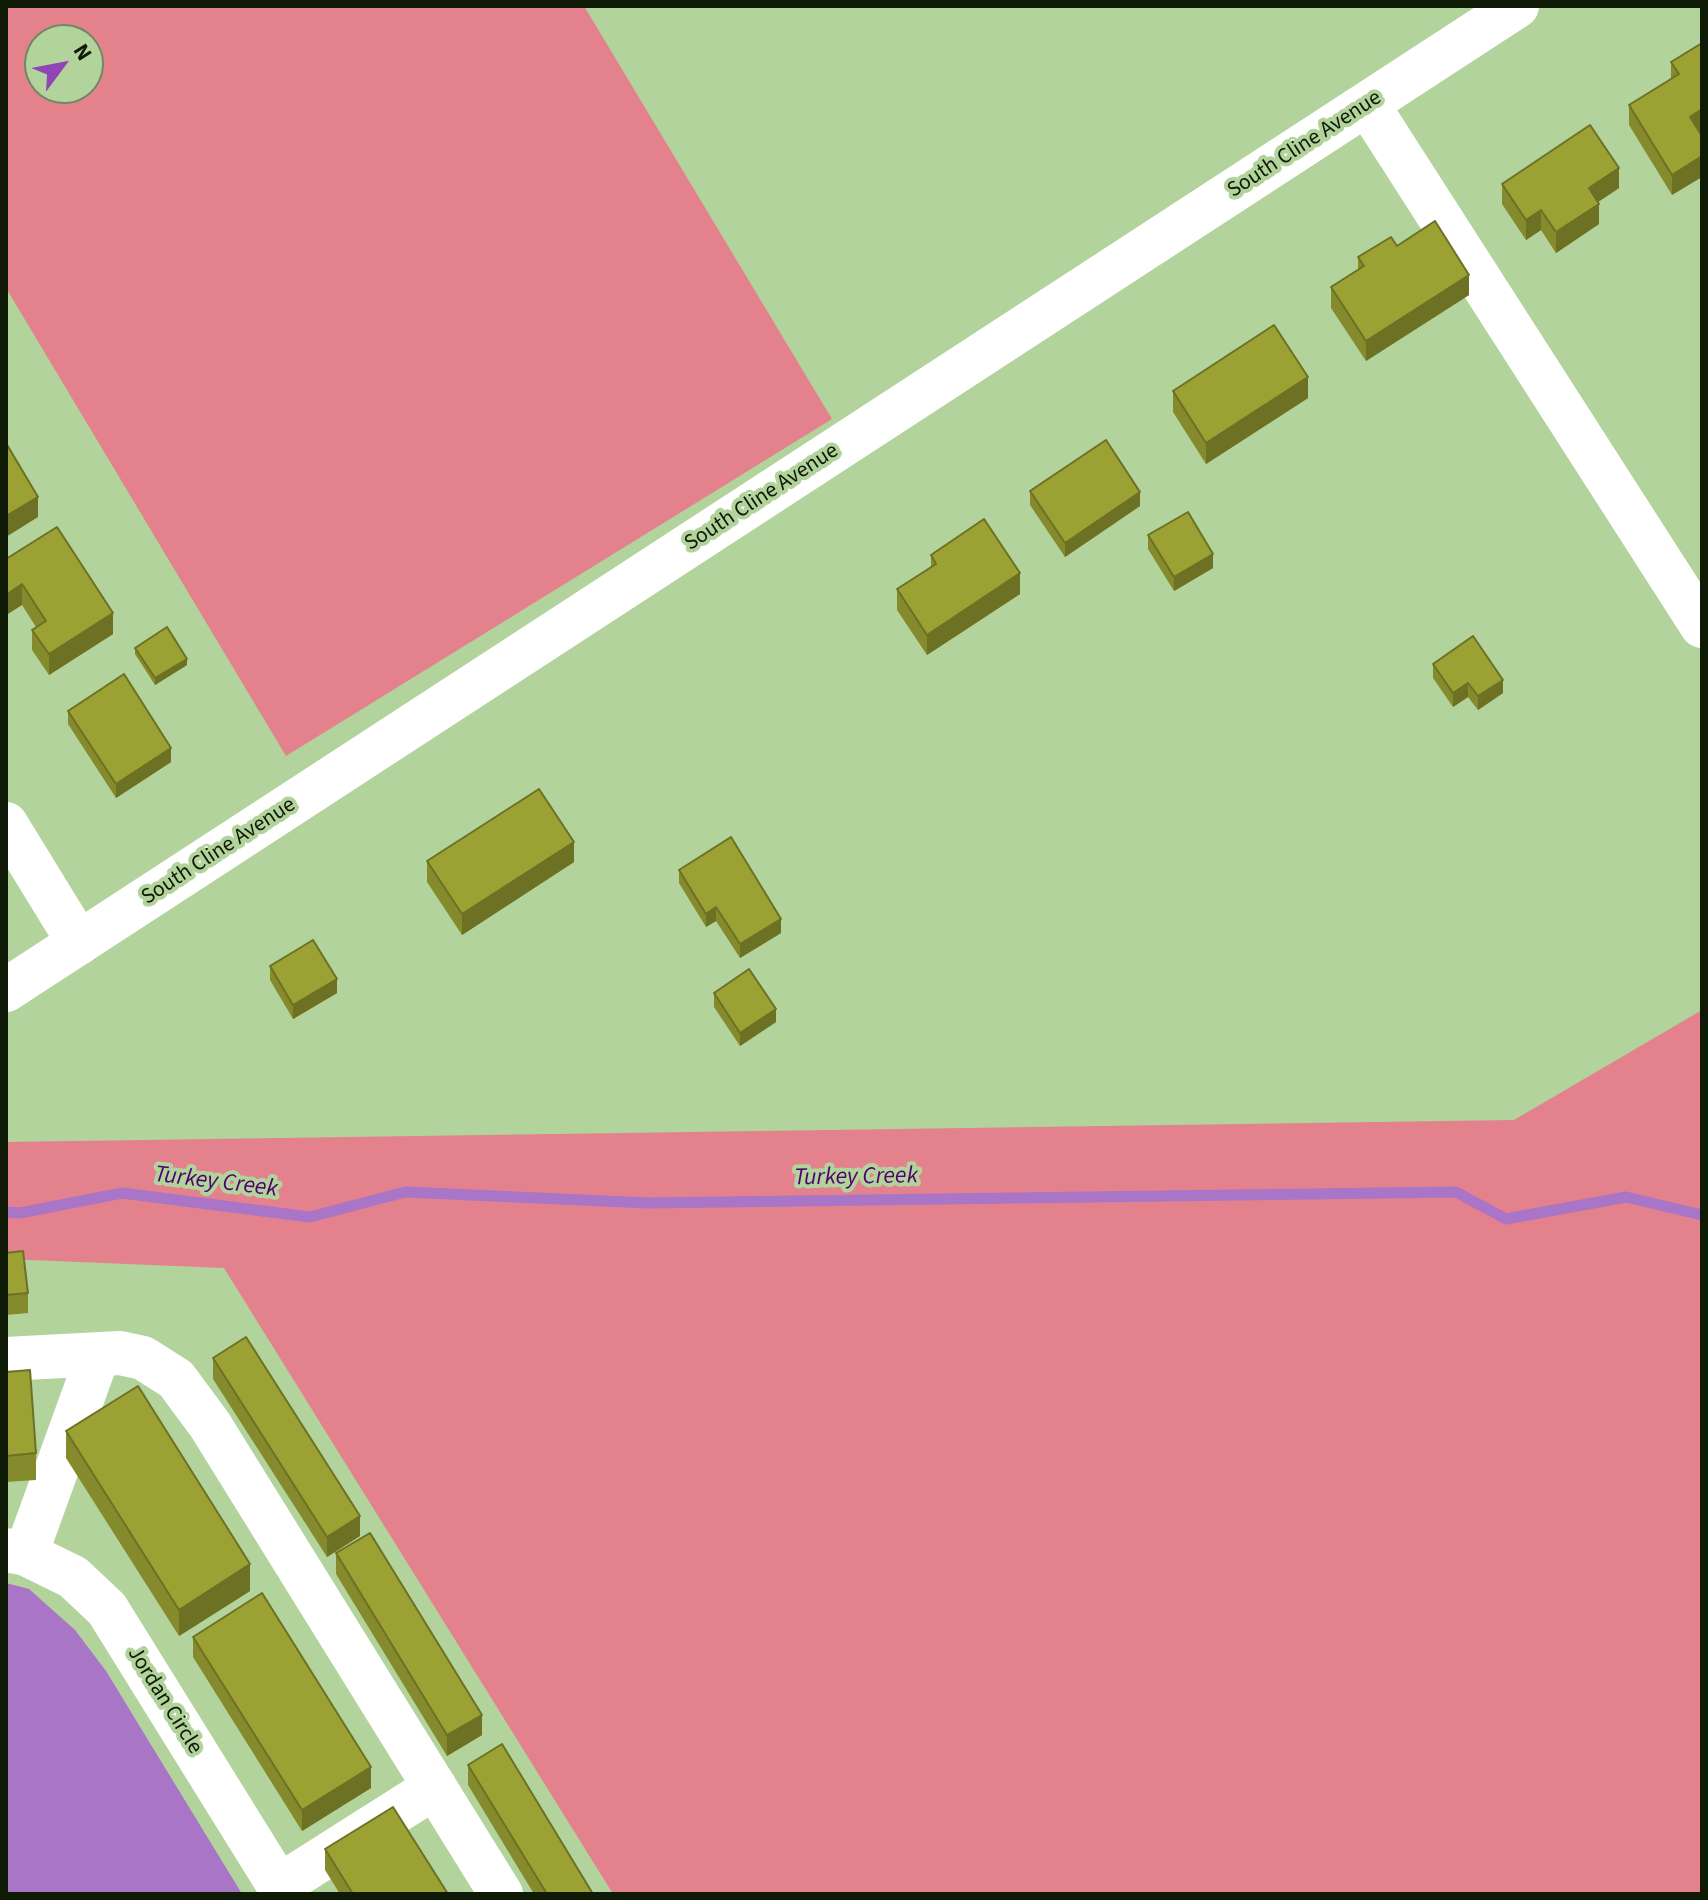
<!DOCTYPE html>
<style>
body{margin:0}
#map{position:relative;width:1708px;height:1900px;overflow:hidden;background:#b3d39c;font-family:"Source Sans 3",sans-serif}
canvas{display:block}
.frame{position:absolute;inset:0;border:8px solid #0f1a06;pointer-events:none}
.north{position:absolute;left:24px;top:24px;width:80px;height:80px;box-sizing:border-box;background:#b3d39c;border:2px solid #718960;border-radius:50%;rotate:58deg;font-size:22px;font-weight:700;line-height:32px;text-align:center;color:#0f1a06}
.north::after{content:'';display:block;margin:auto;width:28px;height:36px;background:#9044b6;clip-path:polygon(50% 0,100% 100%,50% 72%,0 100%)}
</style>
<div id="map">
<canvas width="1708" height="1900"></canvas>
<div class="frame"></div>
<div class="north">N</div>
</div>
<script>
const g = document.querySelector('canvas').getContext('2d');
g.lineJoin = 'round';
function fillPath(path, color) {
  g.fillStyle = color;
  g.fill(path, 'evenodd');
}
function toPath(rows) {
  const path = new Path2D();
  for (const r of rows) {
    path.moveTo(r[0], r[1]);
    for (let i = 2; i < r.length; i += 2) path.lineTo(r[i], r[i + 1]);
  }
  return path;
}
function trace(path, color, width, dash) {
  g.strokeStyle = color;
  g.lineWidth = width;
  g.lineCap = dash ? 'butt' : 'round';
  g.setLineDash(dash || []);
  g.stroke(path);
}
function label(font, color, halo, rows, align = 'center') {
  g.font = font + ' "Source Sans 3",sans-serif';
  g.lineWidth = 8;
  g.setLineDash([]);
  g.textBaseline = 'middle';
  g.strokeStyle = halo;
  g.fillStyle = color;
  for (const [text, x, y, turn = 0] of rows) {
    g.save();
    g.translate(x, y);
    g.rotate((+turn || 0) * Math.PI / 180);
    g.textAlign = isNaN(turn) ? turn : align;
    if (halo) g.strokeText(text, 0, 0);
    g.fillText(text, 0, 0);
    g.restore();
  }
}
fillPath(toPath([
 [6,6,584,6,832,419,286,756,6,288],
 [40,40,88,40,88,88,40,88],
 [1702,1010,1702,1894,613,1894,224,1268,6,1259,6,1142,1514,1120]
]), '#e3818d');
fillPath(toPath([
 [6,1583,29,1589,75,1630,106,1671,242,1894,6,1894]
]), '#a975c7');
trace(toPath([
 [6,1212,20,1213,122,1193,310,1217,405,1192,648,1203,1456,1192,1506,1219,1626,1197,1702,1215]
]), '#a975c7', 11);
trace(toPath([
 [1367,104,1702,626],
 [6,824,79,943],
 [6,990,1517,6],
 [6,1359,120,1353,143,1358,176,1379,210,1425,501,1894],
 [6,1550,26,1554,73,1577,107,1609,284,1894],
 [26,1554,98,1355],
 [279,1886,435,1787]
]), '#fff', 44);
fillPath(toPath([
 [1702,43,1702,130,1699,132,1672,195,1629,125,1629,105,1671,79,1671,62],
 [1502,184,1619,188,1598,202,1599,224,1556,253,1541,230,1526,240,1502,204],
 [1397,246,1469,295,1366,361,1331,308,1331,287,1358,270,1358,257],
 [1173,391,1308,398,1206,464,1173,412],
 [1030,491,1140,506,1065,557,1030,505],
 [1148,535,1213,568,1174,591,1148,549],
 [931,555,1020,594,927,655,897,610,897,589,931,568],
 [6,559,113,634,49,675,32,650,32,630,36,627,22,605,6,615],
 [135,648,187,665,155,685,135,654],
 [1433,664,1503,693,1478,710,1468,697,1453,707,1433,678],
 [68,711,171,762,116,798,68,724],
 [427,861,574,862,462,935,427,882],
 [679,870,781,933,740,958,716,921,706,927,679,883],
 [270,966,337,993,293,1019,270,980],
 [714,993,776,1022,740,1046,714,1007],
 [6,1253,28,1293,28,1313,6,1315],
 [213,1358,360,1536,327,1557,213,1379],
 [6,1372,36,1453,36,1480,6,1482],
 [66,1431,250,1591,179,1636,66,1458],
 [336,1553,482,1735,447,1756,336,1574],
 [193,1637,371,1788,302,1831,193,1657],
 [468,1765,593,1894,534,1894,468,1785],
 [325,1849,448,1894,340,1894,325,1870]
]), '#858a2c');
fillPath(toPath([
 [1702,109,1702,130,1690,137,1690,117],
 [1702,156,1702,177,1672,195,1672,175],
 [1619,168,1619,188,1589,208,1589,188],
 [1599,204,1599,224,1556,253,1556,232],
 [1541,210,1541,230,1526,240,1526,220],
 [1469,275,1469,295,1366,361,1366,341],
 [1308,377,1308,398,1206,464,1206,443],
 [1140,492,1140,506,1065,557,1065,543],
 [38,497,38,517,6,537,6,516],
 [1213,554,1213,568,1174,591,1174,577],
 [1020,573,1020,594,927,655,927,635],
 [22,584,22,605,6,615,6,595],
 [113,613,113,634,49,675,49,654],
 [187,659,187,665,155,685,155,678],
 [1503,680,1503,693,1478,710,1478,696],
 [1468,683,1468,697,1453,707,1453,693],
 [171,748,171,762,116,798,116,784],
 [574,842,574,862,462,935,462,914],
 [716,907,716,921,706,927,706,914],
 [781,919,781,933,740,958,740,944],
 [337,979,337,993,293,1019,293,1005],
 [776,1009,776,1022,740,1046,740,1033],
 [360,1516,360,1536,327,1557,327,1537],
 [250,1564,250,1591,179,1636,179,1610],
 [482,1715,482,1735,447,1756,447,1735],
 [371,1767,371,1788,302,1831,302,1810]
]), '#6c7124');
const building = toPath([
 [1702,43,1702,109,1690,117,1702,136,1702,156,1672,175,1629,105,1679,74,1671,62,1702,43],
 [1590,125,1619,168,1589,188,1599,204,1556,232,1541,210,1526,220,1502,184,1590,125],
 [1435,221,1469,275,1366,341,1331,287,1364,266,1358,257,1391,237,1397,246,1435,221],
 [1274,325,1308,377,1206,443,1173,391,1274,325],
 [1106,440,1140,492,1065,543,1030,491,1106,440],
 [6,443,38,497,6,516,6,443],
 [1188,512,1213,554,1174,577,1148,535,1188,512],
 [984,519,1020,573,927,635,897,589,936,564,931,555,984,519],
 [57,527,113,613,49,654,32,630,46,621,22,584,6,595,6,559,57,527],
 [167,627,187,659,155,678,135,648,167,627],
 [1473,636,1503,680,1478,696,1468,683,1453,693,1433,664,1473,636],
 [124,674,171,748,116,784,68,711,124,674],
 [539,789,574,842,462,914,427,861,539,789],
 [731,837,781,919,740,944,716,907,706,914,679,870,731,837],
 [313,940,337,979,293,1005,270,966,313,940],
 [749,969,776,1009,740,1033,714,993,749,969],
 [23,1251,28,1293,6,1295,6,1253,23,1251],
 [246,1337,360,1516,327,1537,213,1358,246,1337],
 [30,1370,36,1453,6,1456,6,1372,30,1370],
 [138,1386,250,1564,179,1610,66,1431,138,1386],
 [370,1533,482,1715,447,1735,336,1553,370,1533],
 [262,1593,371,1767,302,1810,193,1637,262,1593],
 [502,1744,593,1894,547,1894,468,1765,502,1744],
 [393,1807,448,1894,353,1894,325,1849,393,1807]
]);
fillPath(building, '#9ba133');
trace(building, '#6c7124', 2);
label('22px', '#0f1a06', '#b3d39c', [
 ["South Cline Avenue",1305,145,-33],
 ["South Cline Avenue",762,498,-33],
 ["South Cline Avenue",219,852,-33],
 ["Jordan Circle",164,1701,58]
]);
label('italic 24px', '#4f026d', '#b3d39c', [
 ["Turkey Creek",856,1178,-1],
 ["Turkey Creek",216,1183,7]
]);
</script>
